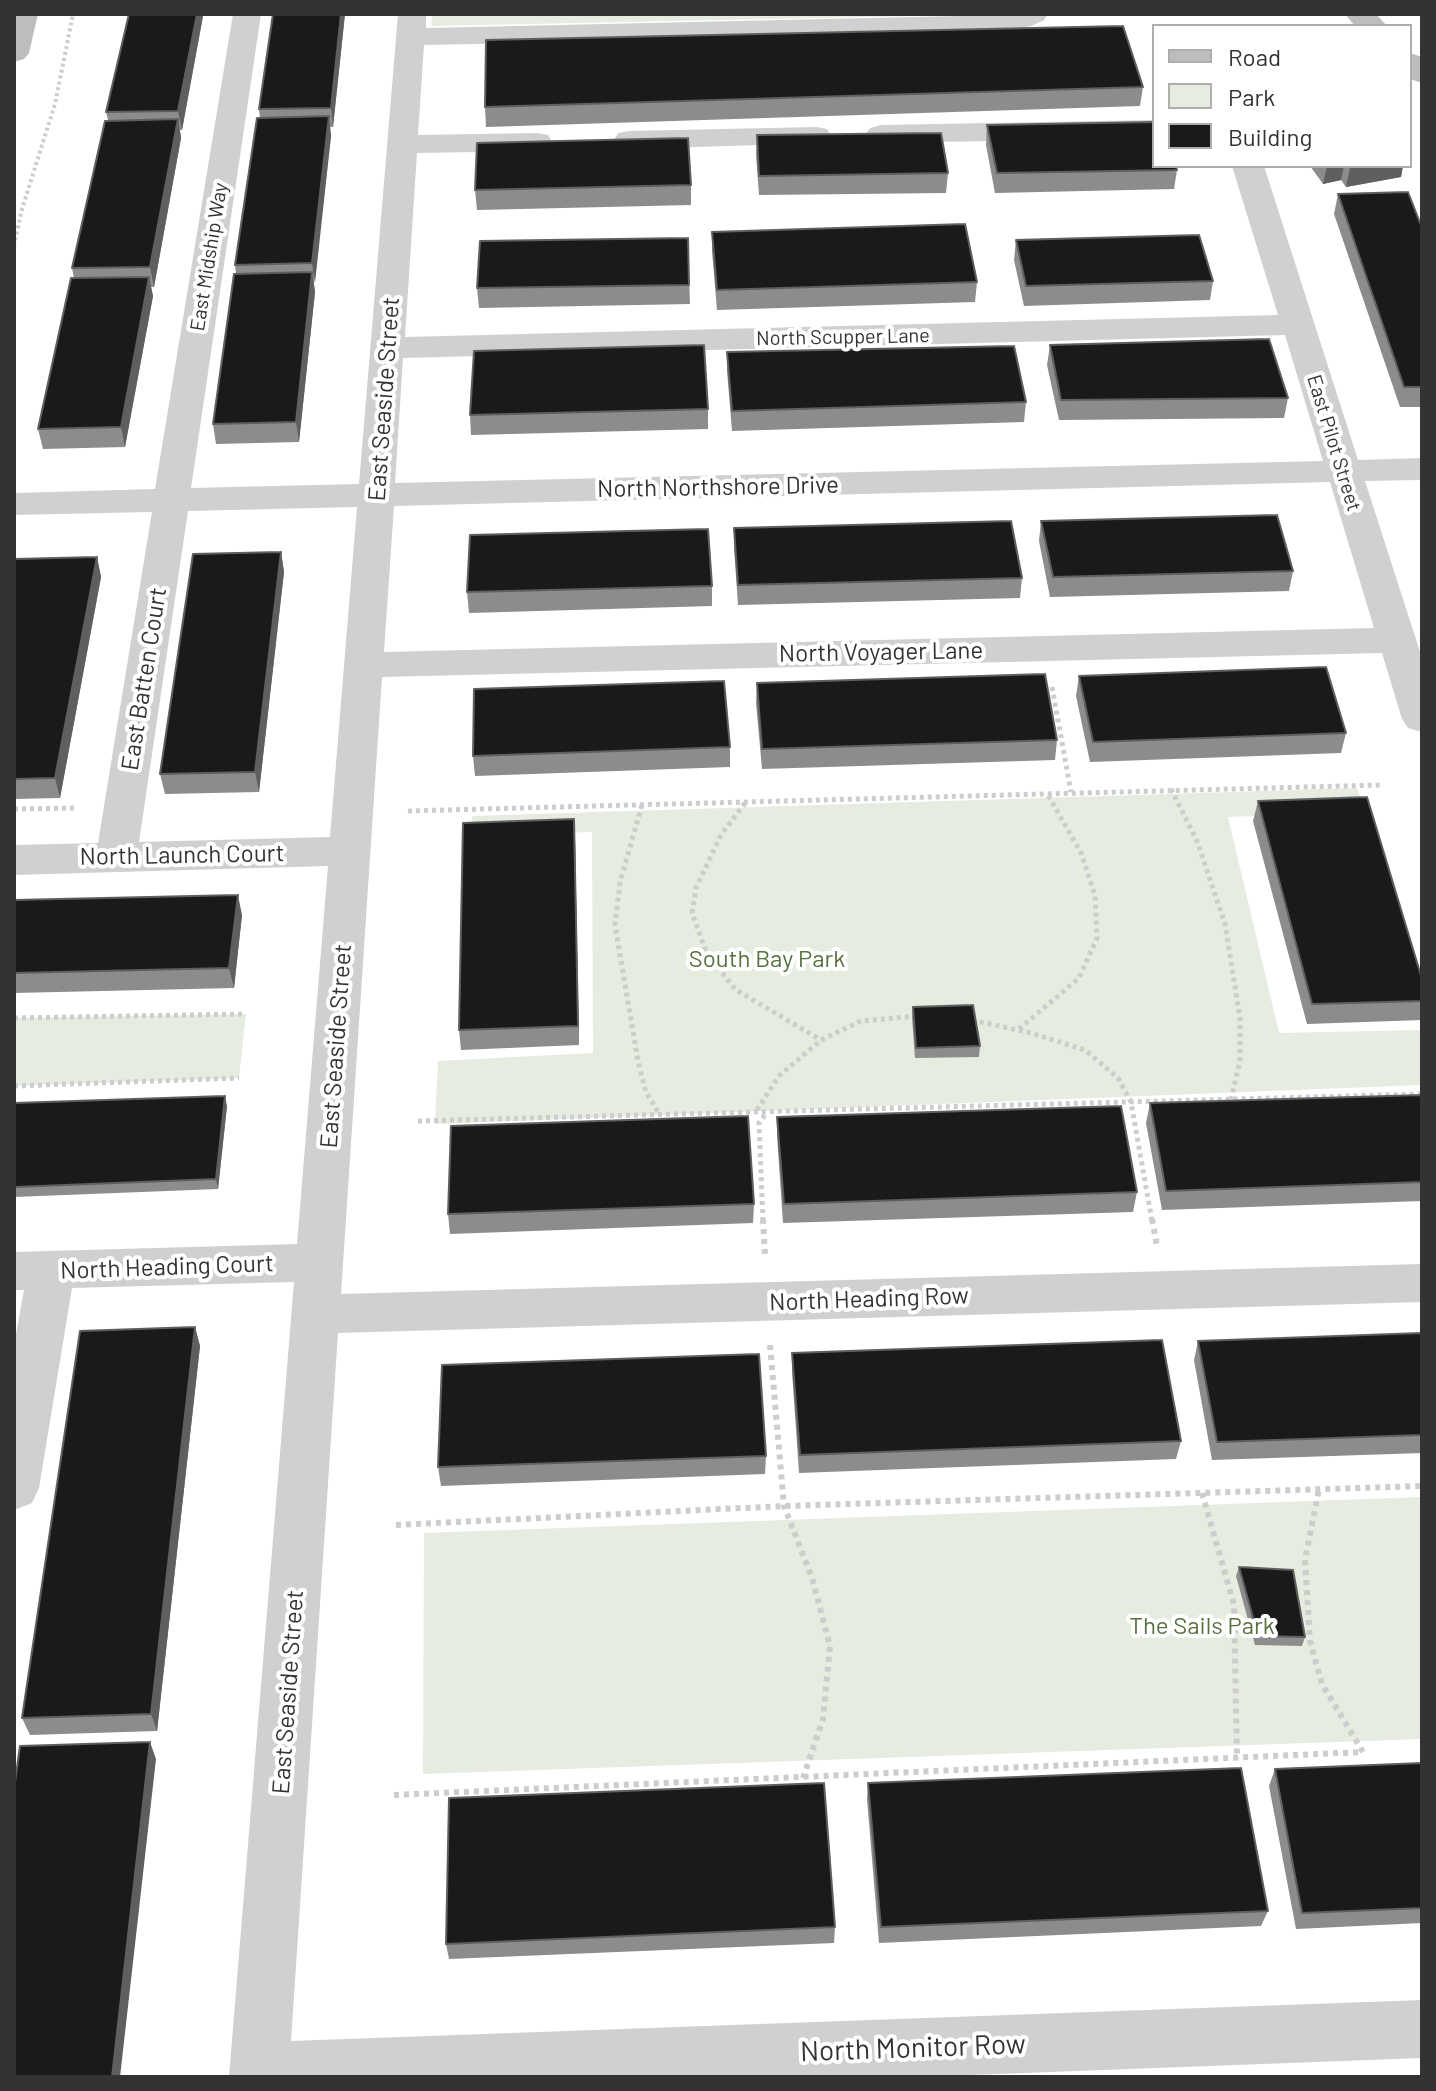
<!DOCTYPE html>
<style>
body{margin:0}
#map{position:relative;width:1436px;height:2091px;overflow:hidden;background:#fff;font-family:Barlow,sans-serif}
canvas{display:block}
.frame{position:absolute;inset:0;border:16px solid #333;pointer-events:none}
.legend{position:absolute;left:1152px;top:24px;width:260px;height:144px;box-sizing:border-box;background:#fff;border:2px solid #adadad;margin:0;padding:10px 14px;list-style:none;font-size:24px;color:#333}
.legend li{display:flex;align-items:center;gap:16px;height:40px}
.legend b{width:40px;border:2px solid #adadad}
</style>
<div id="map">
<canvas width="1436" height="2091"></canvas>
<div class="frame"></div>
<ul class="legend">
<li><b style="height:10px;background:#bdbdbd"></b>Road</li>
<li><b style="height:22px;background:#e6ecdf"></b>Park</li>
<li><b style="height:22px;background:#1a1a1a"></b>Building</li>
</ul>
</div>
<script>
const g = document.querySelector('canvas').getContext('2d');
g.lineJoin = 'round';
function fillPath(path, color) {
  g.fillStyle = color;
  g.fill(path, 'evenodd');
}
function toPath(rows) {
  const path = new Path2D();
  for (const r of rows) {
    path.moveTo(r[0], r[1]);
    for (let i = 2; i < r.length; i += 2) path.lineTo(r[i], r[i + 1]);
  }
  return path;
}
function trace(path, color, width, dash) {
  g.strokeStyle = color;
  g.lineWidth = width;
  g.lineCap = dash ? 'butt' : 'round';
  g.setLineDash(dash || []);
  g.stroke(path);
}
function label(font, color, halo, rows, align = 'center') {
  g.font = font + ' Barlow,sans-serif';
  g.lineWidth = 8;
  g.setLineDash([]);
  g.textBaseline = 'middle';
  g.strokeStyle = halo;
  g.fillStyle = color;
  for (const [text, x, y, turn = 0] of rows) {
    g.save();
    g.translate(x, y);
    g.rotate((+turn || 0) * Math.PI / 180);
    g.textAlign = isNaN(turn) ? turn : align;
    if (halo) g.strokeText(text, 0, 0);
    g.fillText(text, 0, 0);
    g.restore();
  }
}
fillPath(toPath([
 [432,14,1012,14,431,26],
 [1357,788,1365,811,1228,817,1279,1033,1422,1030,1422,1085,435,1124,438,1061,593,1053,592,832,471,835,472,816],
 [246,1014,239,1078,14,1086,14,1018],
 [1422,1497,1422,1739,423,1774,424,1533]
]), '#e6ecdf');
trace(toPath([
 [14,246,22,209,55,104,73,14]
]), '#cdcdcd', 4, [3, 3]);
trace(toPath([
 [1052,687,1071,792],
 [1171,789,1197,841,1225,924,1240,1018,1240,1061,1231,1099],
 [745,803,721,835,696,888,692,913,707,954,736,990,821,1040],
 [642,805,620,882,615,925,638,1061,646,1092,660,1115],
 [14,809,75,808],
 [408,811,1381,785],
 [14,1018,246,1014],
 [972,1020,1031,1033,1085,1050,1118,1078,1131,1102,1152,1221],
 [1019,1029,1079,978,1097,938,1095,895,1081,853,1047,793],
 [14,1086,239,1078],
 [757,1110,779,1076,821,1040,861,1021,918,1016],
 [418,1121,1422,1094],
 [763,1221,759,1123,767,1112]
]), '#cdcdcd', 5, [4, 4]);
trace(toPath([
 [763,1219,765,1255],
 [1152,1219,1157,1246],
 [770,1345,784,1506,812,1578,830,1646,823,1719,803,1778],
 [1202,1493,1234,1605,1237,1759],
 [396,1525,784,1506,1422,1486],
 [394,1795,1363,1752,1322,1684,1310,1641,1305,1560,1319,1489]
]), '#cdcdcd', 6, [5, 5]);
fillPath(toPath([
 [233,14,261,14,191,488,359,484,398,14,426,14,426,28,1048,14,1044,20,1031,26,990,34,424,45,418,135,537,133,548,135,552,142,548,149,537,151,417,153,405,337,1278,315,1232,166,1264,166,1358,460,1422,458,1422,480,1365,481,1422,658,1422,732,1408,728,1402,719,1382,653,382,677,341,1294,1422,1264,1422,1302,338,1333,291,2041,1422,2000,1422,2058,918,2077,229,2077,294,1282,72,1288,39,1488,32,1503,14,1510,14,1345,24,1290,14,1290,14,1252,297,1244,328,866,14,875,14,845,98,843,152,512,14,515,14,493,155,489,233,14],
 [1285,335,1323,461,395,483,403,358,1285,335],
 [1330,482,1374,628,384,652,394,506,1330,482],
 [357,507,330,837,139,842,188,511,357,507],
 [1154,120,1154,138,881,143,870,140,866,134,870,128,881,125,1154,120],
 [816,127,827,129,831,136,827,143,629,149,618,147,614,140,618,133,629,131,816,127]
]), '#d0d0d0');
fillPath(toPath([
 [14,14,38,14,29,53,24,59,14,62,14,14],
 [1345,14,1376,14,1387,26,1355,26,1345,14],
 [1410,53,1422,57,1422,83,1410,79,1410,53]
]), '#bdbdbd');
fillPath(toPath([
 [345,14,333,127,330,127,331,136,314,283,315,292,299,442,216,444,213,424,236,274,235,265,260,118,259,109],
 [203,16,182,130,180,130,181,138,154,287,151,287,153,296,125,447,43,449,38,429,74,278,72,268,108,120,106,112],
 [1143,87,1140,106,486,127,485,107],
 [987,125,1177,170,1174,189,995,193,986,145],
 [757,135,948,173,946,193,759,195,756,155],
 [1310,166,1403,166,1401,177,1346,187,1341,180,1323,184],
 [691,185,691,205,477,210,475,190],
 [1338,194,1422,228,1422,407,1400,407,1334,214],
 [712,232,977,282,975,302,717,310,712,251],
 [688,238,690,304,479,308,477,288],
 [1016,240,1213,281,1210,300,1024,306,1014,260],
 [1050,345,1288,398,1284,418,1059,420,1047,365],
 [727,352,1026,402,1024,422,732,431,727,371],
 [708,409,708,429,471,435,470,415],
 [1041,521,1293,571,1289,591,1050,597,1039,541],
 [734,528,1022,578,1020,598,738,605,734,548],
 [281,552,284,572,259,792,165,794,160,774],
 [97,557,101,577,60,798,14,799,14,559],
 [712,586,712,606,469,613,467,592],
 [1079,676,1346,733,1341,753,1090,762,1076,696],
 [757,683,1057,740,1055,760,762,769,756,703],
 [730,747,730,767,475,776,473,756],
 [1258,801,1422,979,1422,1020,1307,1024,1253,821],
 [575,839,579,1045,461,1050,459,1030],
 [14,900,242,915,234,988,14,993],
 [913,1007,980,1046,979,1057,915,1058,912,1017],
 [1422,1095,1422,1201,1162,1210,1146,1123,1150,1103],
 [14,1103,227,1106,218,1189,14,1197],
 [777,1117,1137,1192,1133,1212,783,1223,777,1136],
 [754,1204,753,1223,450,1234,448,1214],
 [195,1327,200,1346,157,1731,30,1735,22,1718],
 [1422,1333,1422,1453,1212,1460,1194,1360,1198,1341],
 [792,1353,1181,1441,1176,1459,799,1473,792,1372],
 [766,1456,765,1474,441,1486,438,1467],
 [1239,1567,1305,1637,1302,1646,1255,1645,1236,1576],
 [1422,1763,1422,1923,1296,1929,1269,1786,1275,1769],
 [868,1783,1268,1911,1261,1926,879,1943,867,1799],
 [835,1927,834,1943,449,1959,446,1944]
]), '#8c8c8c');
fillPath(toPath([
 [197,14,203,14,203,16,182,130,178,111],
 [341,14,345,14,333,127,331,108],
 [329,116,331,136,315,283,312,263],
 [178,119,181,138,154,287,150,267],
 [1327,166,1344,166,1341,180,1323,184],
 [1358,166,1403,166,1401,177,1346,187,1350,168],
 [312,272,315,292,299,442,296,422],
 [149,277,153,296,125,447,121,427],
 [281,552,284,572,259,792,255,772],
 [97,557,101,577,60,798,55,778],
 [574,819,575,839,579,1045,578,1026],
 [238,895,242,915,234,988,229,968],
 [225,1096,227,1106,218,1189,216,1179],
 [195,1327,200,1346,157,1731,151,1714],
 [150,1742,156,1759,120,2077,112,2077]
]), '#5f5f5f');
const building = toPath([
 [129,14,197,14,178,111,106,112,129,14],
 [273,14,341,14,331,108,259,109,273,14],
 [1123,26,1143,87,485,107,486,40,1123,26],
 [329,116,312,263,235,265,257,118,329,116],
 [178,119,150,267,72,268,105,121,178,119],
 [1154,122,1154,166,1176,166,1177,170,997,173,987,125,1154,122],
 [941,133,948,173,759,176,757,135,941,133],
 [688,138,691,185,475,190,477,143,688,138],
 [1408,192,1422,228,1422,387,1404,387,1338,194,1408,192],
 [965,224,977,282,717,290,712,232,965,224],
 [1199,235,1213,281,1026,286,1016,240,1199,235],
 [688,238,689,285,477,288,480,241,688,238],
 [312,272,296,422,213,424,234,274,312,272],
 [149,277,121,427,38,429,71,278,149,277],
 [1269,339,1288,398,1061,400,1050,345,1269,339],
 [704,345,708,409,470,415,474,351,704,345],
 [1014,346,1026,402,732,411,727,352,1014,346],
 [1277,515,1293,571,1053,577,1041,521,1277,515],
 [1011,521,1022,578,738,585,734,528,1011,521],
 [708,529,712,586,467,592,470,535,708,529],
 [281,552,255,772,160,774,193,554,281,552],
 [97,557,55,778,14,779,14,559,97,557],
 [1326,667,1346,733,1093,742,1079,676,1326,667],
 [1045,674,1057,740,762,749,757,683,1045,674],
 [724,681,730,747,473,756,474,689,724,681],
 [1367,797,1422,979,1422,1001,1312,1004,1258,801,1367,797],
 [574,819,578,1026,459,1030,463,823,574,819],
 [238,895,229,968,14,973,14,900,238,895],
 [973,1005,980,1046,916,1048,913,1007,973,1005],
 [1422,1095,1422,1182,1166,1191,1150,1103,1422,1095],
 [225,1096,216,1179,14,1187,14,1103,225,1096],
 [1121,1106,1137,1192,784,1204,777,1117,1121,1106],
 [748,1116,754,1204,448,1214,451,1126,748,1116],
 [195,1327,151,1714,22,1718,80,1331,195,1327],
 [1422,1333,1422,1435,1217,1442,1198,1341,1422,1333],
 [1162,1340,1181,1441,800,1455,792,1353,1162,1340],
 [759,1354,766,1456,438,1467,442,1365,759,1354],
 [1239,1567,1293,1570,1305,1637,1258,1636,1239,1567],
 [150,1742,112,2077,14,2077,14,1789,20,1746,150,1742],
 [1422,1763,1422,1908,1302,1913,1275,1769,1422,1763],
 [1241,1768,1268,1911,881,1927,868,1783,1241,1768],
 [824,1783,835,1927,446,1944,449,1798,824,1783]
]);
fillPath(building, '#1a1a1a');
trace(building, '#5f5f5f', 2);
label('20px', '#333', '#fff', [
 ["East Midship Way",209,257,-81],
 ["North Scupper Lane",843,337,-1],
 ["East Pilot Street",1334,443,73]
]);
label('24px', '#333', '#fff', [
 ["East Seaside Street",384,399,-86],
 ["North Northshore Drive",718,487,-1],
 ["North Voyager Lane",881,652,-1],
 ["East Batten Court",144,679,-81],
 ["North Launch Court",182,855,-1],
 ["East Seaside Street",336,1046,-86],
 ["North Heading Court",167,1267,-2],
 ["North Heading Row",869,1299,-2],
 ["East Seaside Street",288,1692,-86]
]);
label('24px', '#56703f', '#fff', [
 ["South Bay Park",767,959],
 ["The Sails Park",1202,1626]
]);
label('28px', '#333', '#fff', [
 ["North Monitor Row",913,2048,-2]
]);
</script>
